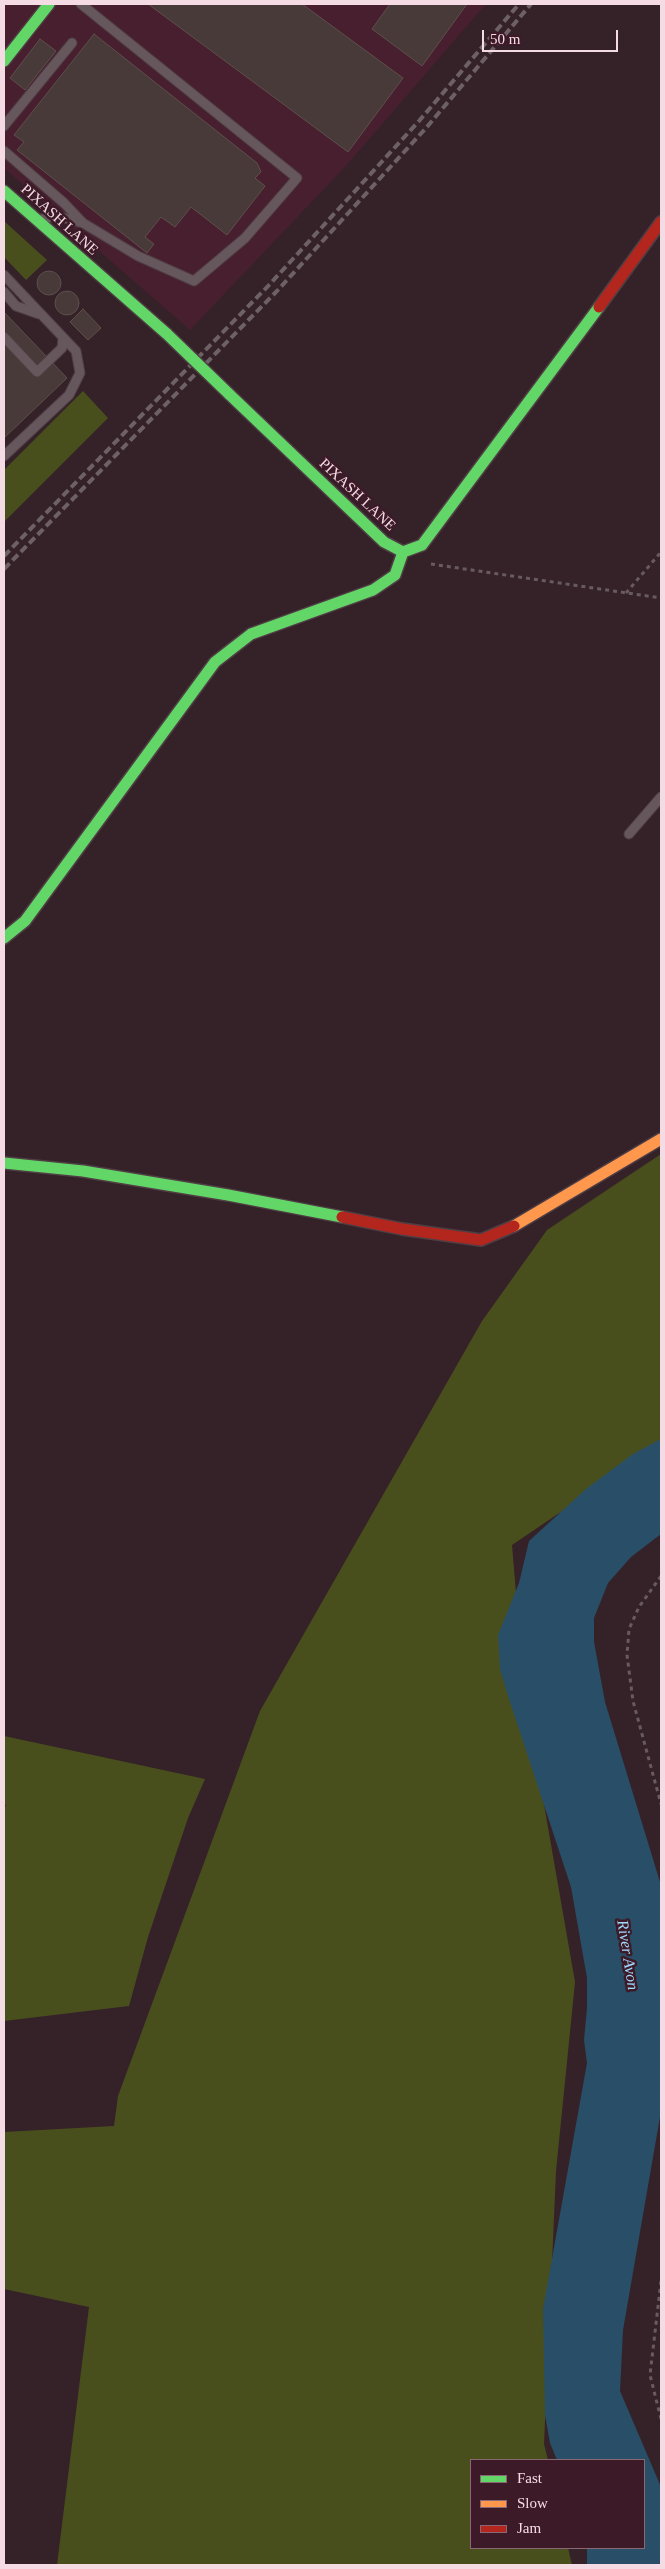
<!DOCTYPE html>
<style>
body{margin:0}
#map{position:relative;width:665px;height:2569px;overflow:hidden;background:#352229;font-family:Georgia,serif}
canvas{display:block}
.frame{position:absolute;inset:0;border:5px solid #f5dce4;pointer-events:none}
.legend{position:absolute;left:470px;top:2459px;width:175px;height:90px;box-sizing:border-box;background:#3d1a27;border:1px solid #876873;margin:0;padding:6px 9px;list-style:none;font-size:15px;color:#f5dce4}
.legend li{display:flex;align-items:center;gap:10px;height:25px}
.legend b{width:25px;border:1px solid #876873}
.scale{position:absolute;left:482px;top:30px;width:136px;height:22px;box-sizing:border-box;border:2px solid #f5dce4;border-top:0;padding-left:6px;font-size:15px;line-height:18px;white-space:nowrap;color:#f5dce4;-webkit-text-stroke:4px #3d1a27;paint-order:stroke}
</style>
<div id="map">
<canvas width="665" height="2569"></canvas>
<div class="frame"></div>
<ul class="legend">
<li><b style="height:6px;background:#63d668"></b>Fast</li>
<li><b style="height:6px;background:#ff974d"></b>Slow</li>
<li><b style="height:6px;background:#b3261e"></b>Jam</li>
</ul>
<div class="scale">50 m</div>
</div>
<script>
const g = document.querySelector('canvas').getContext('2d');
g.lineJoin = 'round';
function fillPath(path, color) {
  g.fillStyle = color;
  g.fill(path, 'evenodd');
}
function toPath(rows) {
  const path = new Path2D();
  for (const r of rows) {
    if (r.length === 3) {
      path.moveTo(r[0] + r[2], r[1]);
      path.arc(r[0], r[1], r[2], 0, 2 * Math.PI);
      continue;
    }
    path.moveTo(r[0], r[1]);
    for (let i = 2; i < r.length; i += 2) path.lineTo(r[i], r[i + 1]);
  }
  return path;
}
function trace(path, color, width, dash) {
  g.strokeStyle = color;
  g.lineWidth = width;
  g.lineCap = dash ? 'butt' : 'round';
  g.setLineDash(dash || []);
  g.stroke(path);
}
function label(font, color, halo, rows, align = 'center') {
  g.font = font + ' Georgia,serif';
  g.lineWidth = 5;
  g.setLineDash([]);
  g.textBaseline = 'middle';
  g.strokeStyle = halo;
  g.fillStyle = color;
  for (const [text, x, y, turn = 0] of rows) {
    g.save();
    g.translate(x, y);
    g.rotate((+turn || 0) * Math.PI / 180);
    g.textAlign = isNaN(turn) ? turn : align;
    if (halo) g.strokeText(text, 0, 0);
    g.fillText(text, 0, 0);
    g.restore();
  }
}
fillPath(toPath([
 [4,4,486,4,345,167,190,330,4,168]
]), '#471f2e');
fillPath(toPath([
 [4,221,47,260,26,280,4,257],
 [83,391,108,418,4,522,4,470],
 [661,1154,661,1444,512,1545,524,1690,575,1982,556,2171,544,2444,548,2460,471,2460,471,2548,568,2548,572,2565,57,2565,89,2307,4,2289,4,2132,114,2126,118,2096,260,1711,482,1321,547,1230],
 [4,1736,205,1779,188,1818,148,1937,129,2006,4,2021,4,1809,6,1805,4,1804]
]), '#494f1c');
fillPath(toPath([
 [661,1439,661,1534,631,1557,608,1583,594,1618,594,1642,605,1702,660,1882,661,2111,623,2330,620,2391,661,2487,661,2565,587,2565,587,2548,644,2548,644,2460,557,2460,550,2443,545,2415,543,2309,587,2063,584,2040,587,2008,587,1978,571,1887,508,1696,500,1669,498,1635,519,1583,529,1541,586,1489,633,1454]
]), '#284f67');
const building = toPath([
 [148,4,302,4,403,78,348,152,148,4],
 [390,4,467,4,422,66,372,29,390,4],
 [94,34,257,163,261,172,255,178,265,186,227,235,191,207,175,227,161,217,145,237,154,244,147,253,17,150,24,142,14,135,94,34],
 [40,39,56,51,25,90,10,78,40,39],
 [49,283,12],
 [67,303,12],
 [83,309,101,328,88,340,70,322,83,309],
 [4,312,67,378,4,438,4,312]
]);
fillPath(building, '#483a38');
trace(building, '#5e4f4d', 1);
const lane = toPath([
 [4,126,72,43],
 [4,151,64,203,83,223],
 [42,219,56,216,83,223,138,256,194,281,245,238,297,178,81,4],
 [4,275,76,351,80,373,69,395,4,456],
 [4,292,16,306,39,314],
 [4,337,37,372,62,348,63,338],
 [629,834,661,797]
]);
const fast = toPath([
 [4,61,49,4],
 [4,191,167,334],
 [229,394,384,542,403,552,422,545,599,307],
 [4,938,25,921,215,662,251,634,373,590,395,575,403,552],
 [4,1163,83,1171,228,1195,342,1217]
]);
const slow = toPath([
 [514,1226,661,1139]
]);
const jam = toPath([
 [599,307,661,222],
 [342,1217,402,1229,481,1240,514,1226]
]);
trace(lane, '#4f3e44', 11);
trace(fast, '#4f3e44', 14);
trace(slow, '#4f3e44', 14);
trace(jam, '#4f3e44', 14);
trace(toPath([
 [431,564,661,598],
 [626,593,661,552],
 [661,1576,639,1607,629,1629,627,1655,633,1701,661,1804],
 [661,2281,650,2375,661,2419]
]), '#685b5f', 3, [4, 4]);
trace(lane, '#66575c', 9);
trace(fast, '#63d668', 11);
trace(slow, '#ff974d', 11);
trace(jam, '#b3261e', 11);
trace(toPath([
 [4,556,270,284,419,121,519,4],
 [4,569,277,291,426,128,531,4]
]), '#6e6165', 4, [8, 4]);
const fastBridge = toPath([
 [167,334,229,394]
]);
trace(fastBridge, '#4f3e44', 14, []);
trace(fastBridge, '#63d668', 11);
label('15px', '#f5dce4', '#3d1a27', [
 ["PIXASH LANE",59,220,42],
 ["PIXASH LANE",357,495,43]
]);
label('italic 16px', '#a1d9ff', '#3d1a27', [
 ["River Avon",627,1955,81]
]);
</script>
